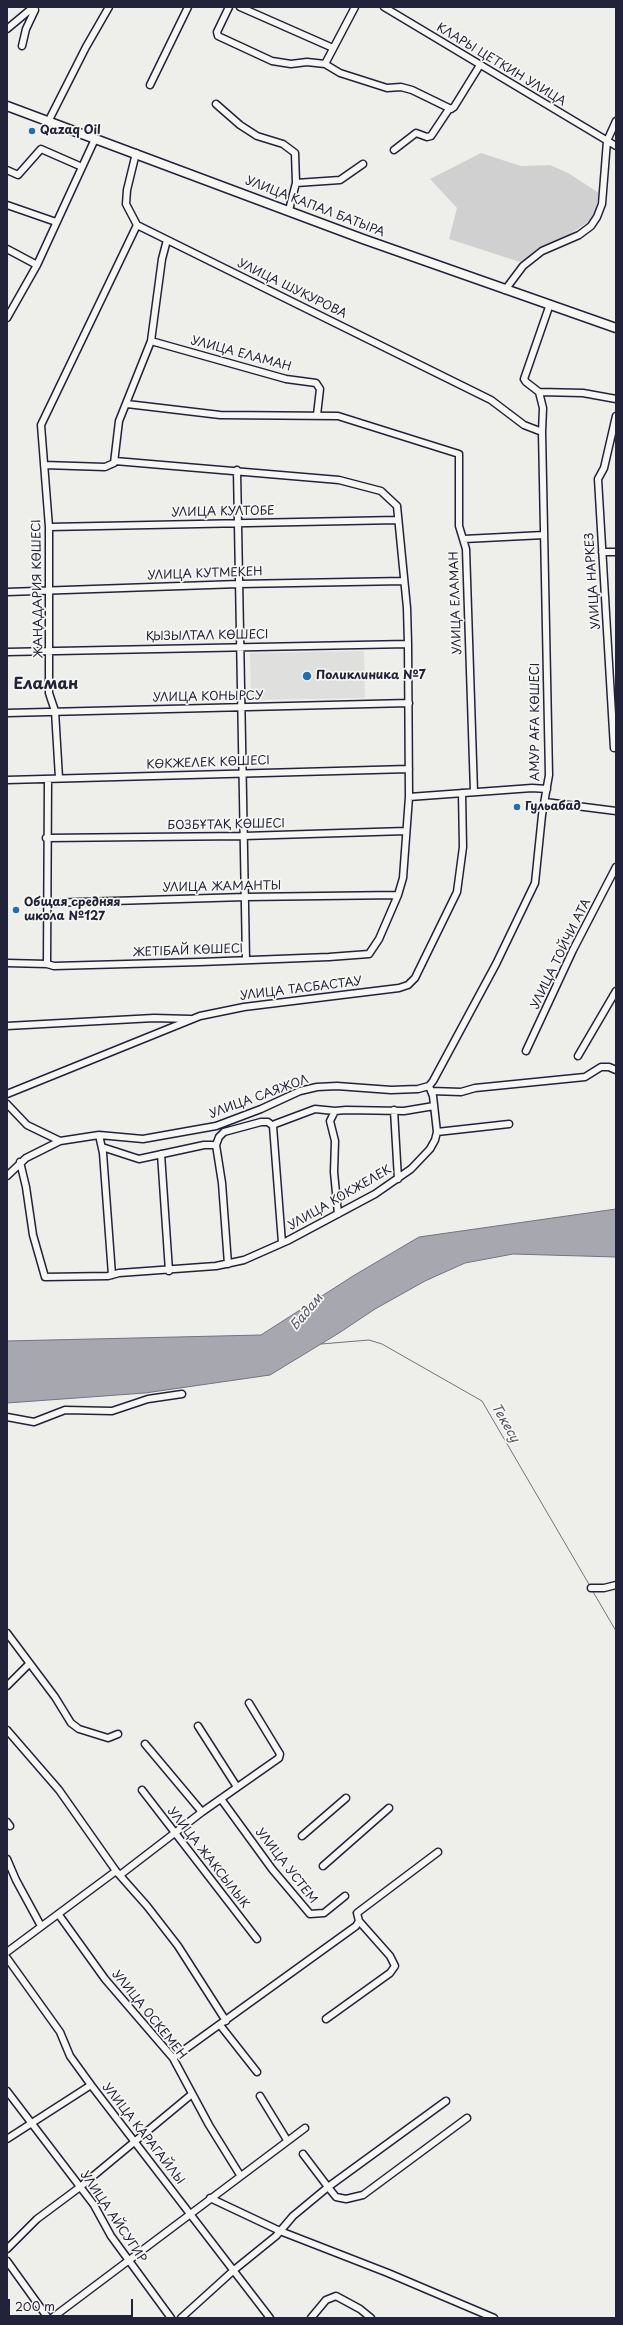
<!DOCTYPE html>
<meta charset="utf-8">
<style>
body{margin:0}
#map{position:relative;width:623px;height:2325px;overflow:hidden;background:#eeeeeb;font-family:"Playpen Sans",sans-serif}
canvas{display:block}
.frame{position:absolute;inset:0;border:8px solid #22223b;pointer-events:none}
.scale{position:absolute;left:8px;top:2299px;width:125px;height:18px;box-sizing:border-box;border:2px solid #22223b;border-top:0;padding-left:5px;font-size:12px;line-height:14px;white-space:nowrap;color:#22223b;-webkit-text-stroke:3px #f6f6f2;paint-order:stroke}
</style>
<div id="map">
<canvas width="623" height="2325"></canvas>
<div class="frame"></div>
<div class="scale">200 m</div>
</div>
<script>
const g = document.querySelector('canvas').getContext('2d');
g.lineJoin = 'round';
function fillPath(path, color) {
  g.fillStyle = color;
  g.fill(path, 'evenodd');
}
function toPath(rows) {
  const path = new Path2D();
  for (const r of rows) {
    path.moveTo(r[0], r[1]);
    for (let i = 2; i < r.length; i += 2) path.lineTo(r[i], r[i + 1]);
  }
  return path;
}
function trace(path, color, width, dash) {
  g.strokeStyle = color;
  g.lineWidth = width;
  g.lineCap = dash ? 'butt' : 'round';
  g.setLineDash(dash || []);
  g.stroke(path);
}
function label(font, color, halo, rows, align = 'center') {
  g.font = font + ' "Playpen Sans",sans-serif';
  g.lineWidth = 3.5;
  g.setLineDash([]);
  g.textBaseline = 'middle';
  g.strokeStyle = halo;
  g.fillStyle = color;
  for (const [text, x, y, turn = 0] of rows) {
    g.save();
    g.translate(x, y);
    g.rotate((+turn || 0) * Math.PI / 180);
    g.textAlign = isNaN(turn) ? turn : align;
    if (halo) g.strokeText(text, 0, 0);
    g.fillText(text, 0, 0);
    g.restore();
  }
}
fillPath(toPath([
 [364,651,365,698,251,700,250,653]
]), '#dfdfde');
fillPath(toPath([
 [481,153,521,166,550,165,568,173,599,193,594,218,567,236,520,262,449,239,457,208,430,179]
]), '#d0d0d1');
const water = toPath([
 [616,1209,616,1257,513,1254,465,1263,425,1281,375,1309,339,1333,270,1375,145,1393,7,1403,7,1341,261,1335,353,1276,419,1237,616,1209]
]);
fillPath(water, '#a7a7af');
trace(water, '#727281', 1);
trace(toPath([
 [321,1344,369,1340,382,1344,482,1401,590,1586],
 [592,1590,616,1631]
]), '#727281', 1);
const minor = toPath([
 [229,7,217,32,218,36,272,61,291,64,307,62,325,64],
 [240,7,333,48],
 [355,7,325,64,340,73,387,88,401,87,412,90,451,109,454,107,480,65],
 [384,7,616,146],
 [7,29,31,9,35,10,26,29,22,46],
 [150,85,188,7],
 [216,104,240,125,257,136,283,144,295,153,296,183,289,210],
 [48,122,86,47,109,7],
 [394,150,416,133,427,137,431,136,449,109],
 [136,153,127,190,126,204,137,225],
 [7,170,18,175,41,149,82,167],
 [296,183,340,180,363,164],
 [7,205,56,222],
 [137,225,491,400,524,425,542,432,543,408,539,392,526,382,524,379,550,304],
 [7,249,37,265,95,139],
 [505,290,523,266,542,251,579,235,591,226,597,217,602,204,607,141,616,121],
 [7,318,37,265],
 [151,341,286,379,316,383,320,389,317,415],
 [539,392,583,393,616,399],
 [127,404,220,415,338,416,459,454,459,526,466,549,474,792],
 [44,465,105,467,114,463,119,421,151,341,162,259,167,240],
 [237,470,246,960],
 [49,527,398,520],
 [464,539,544,535],
 [602,552,616,552],
 [7,592,239,584,404,581],
 [7,652,408,644],
 [7,713,409,703],
 [614,748,598,479,604,468,616,416],
 [59,778,55,711,49,693,49,527,41,425,137,225],
 [7,780,409,769],
 [409,797,532,788,547,789],
 [545,802,616,811],
 [46,838,244,836,406,831],
 [47,903,245,897,398,895],
 [7,963,47,964,54,966,200,962,329,957,369,954,379,939,398,895,403,878,409,797,408,644,407,608,397,506,381,491,339,480,115,461],
 [47,964,48,779],
 [7,1026,154,1018,190,1019],
 [526,1051,573,950,616,867],
 [578,1056,616,991],
 [431,1091,461,1092,475,1088,585,1077,601,1067,609,1067,616,1070],
 [7,1094,200,1016,244,1007,399,988,408,985,415,978,457,892,463,847,462,793],
 [7,1104,27,1125,60,1141],
 [394,1110,398,1179],
 [273,1126,282,1243],
 [273,1126,275,1124,315,1109,335,1111],
 [437,1132,509,1124],
 [99,1135,103,1153,112,1275],
 [216,1145,219,1137,224,1132,261,1122,268,1122,273,1126],
 [102,1147,139,1159,204,1145,216,1145,222,1183,228,1264],
 [161,1154,169,1271],
 [20,1162,26,1187,33,1235,45,1277,108,1276,119,1273,216,1266,244,1260,287,1241,375,1194,411,1169,430,1149,435,1140,437,1132,433,1096,429,1086],
 [7,1176,26,1158,60,1141,99,1135,143,1139,216,1126,261,1109,300,1091,317,1087,337,1086,391,1090,418,1089,429,1086,433,1081,496,964,535,883,542,815,549,775,542,432],
 [338,1214,334,1172,335,1141,330,1121,335,1111,346,1110,404,1111,434,1106],
 [7,1417,34,1422,65,1410,112,1411,148,1399,182,1394],
 [591,1588,604,1588,616,1585],
 [7,1633,55,1697,71,1723,79,1729,108,1738,118,1734],
 [7,1686,29,1664],
 [198,1726,237,1787],
 [7,1730,59,1790,116,1871,147,1906,178,1946,226,2021],
 [145,1744,202,1812],
 [142,1790,257,1939],
 [221,1799,272,1869,310,1914,324,1913,345,1896],
 [7,1822,10,1826],
 [302,1836,346,1798],
 [7,1859,16,1880,41,1926],
 [323,1866,389,1808],
 [120,1875,202,1812,279,1758,280,1754,249,1703],
 [59,1915,105,1979,173,2058,209,2125,240,2175],
 [7,1952,116,1871],
 [7,1958,60,2032,70,2056,91,2085,270,2318],
 [326,2019,390,1973,395,1966,390,1956,359,1921],
 [220,2025,257,2072],
 [173,2058,356,1926,359,1921,357,1913,438,1852],
 [7,2091,94,2205,111,2236,171,2318],
 [260,2096,287,2140],
 [446,2101,328,2187,336,2197,346,2199,363,2195,467,2118],
 [7,2139,91,2085],
 [210,2198,280,2231,388,2273,494,2318],
 [7,2249,37,2219,80,2187,192,2094],
 [7,2261,48,2318],
 [52,2318,305,2128],
 [181,2318,234,2270,276,2236,293,2216,328,2187,303,2154],
 [311,2318,326,2300,336,2296,360,2309,371,2318]
]);
const major = toPath([
 [7,106,363,239,616,328]
]);
trace(minor, '#22223b', 9);
trace(major, '#22223b', 11);
trace(minor, '#f6f6f2', 6);
trace(major, '#f6f6f2', 8);
for (const [x, y, r, color] of [
 [32,131,4,"#1f6fb2"],
 [307,676,5,"#1f6fb2"],
 [517,807,4,"#1f6fb2"],
 [16,910,4,"#1f6fb2"]
]) {
  const dot = new Path2D();
  dot.arc(x, y, r, 0, 2 * Math.PI);
  g.fillStyle = color;
  g.fill(dot);
  trace(dot, '#f6f6f2', 1.5);
}
label('12px', '#22223b', '#f6f6f2', [
 ["КЛАРЫ ЦЕТКИН УЛИЦА",501,65,31],
 ["УЛИЦА КАПАЛ БАТЫРА",315,207,21],
 ["УЛИЦА ШУКУРОВА",292,289,26],
 ["УЛИЦА ЕЛАМАН",241,354,15],
 ["УЛИЦА КУЛТОБЕ",223,512,-1],
 ["УЛИЦА КУТМЕКЕН",205,574,-2],
 ["УЛИЦА НАРКЕЗ",593,581,-94],
 ["ЖАҢАДАРИЯ КӨШЕСІ",38,589,-91],
 ["УЛИЦА ЕЛАМАН",456,603,-92],
 ["ҚЫЗЫЛТАЛ КӨШЕСІ",207,636,-1],
 ["УЛИЦА КОНЫРСУ",208,697,-1],
 ["АМУР АҒА КӨШЕСІ",536,722,-90],
 ["КӨКЖЕЛЕК КӨШЕСІ",208,763,-2],
 ["БОЗБҰТАҚ КӨШЕСІ",226,825,-1],
 ["УЛИЦА ЖАМАНТЫ",222,887,-1],
 ["ЖЕТІБАЙ КӨШЕСІ",188,951,-2],
 ["УЛИЦА ТОЙЧИ АТА",561,954,-64],
 ["УЛИЦА ТАСБАСТАУ",301,989,-7],
 ["УЛИЦА САЯЖОЛ",259,1097,-20],
 ["УЛИЦА КОКЖЕЛЕК",340,1198,-30],
 ["УЛИЦА ЖАКСЫЛЫК",208,1858,52],
 ["УЛИЦА УСТЕМ",286,1866,52],
 ["УЛИЦА ОСКЕМЕН",149,2015,51],
 ["УЛИЦА КАРАГАЙЛЫ",143,2134,52],
 ["УЛИЦА АЙСУГИР",113,2217,56]
]);
label('bold 12px', '#22223b', '#f6f6f2', [
 ["Qazaq Oil",40,131],
 ["Поликлиника №7",316,676],
 ["Гульабад",525,807],
 ["Общая средняя",24,903],
 ["школа №127",24,917]
], 'left');
label('italic 13px', '#575769', '#f6f6f2', [
 ["Бадам",307,1312,-50],
 ["Текесу",505,1423,60]
]);
label('bold 16px', '#22223b', '#f6f6f2', [
 ["Еламан",46,685]
]);
</script>
